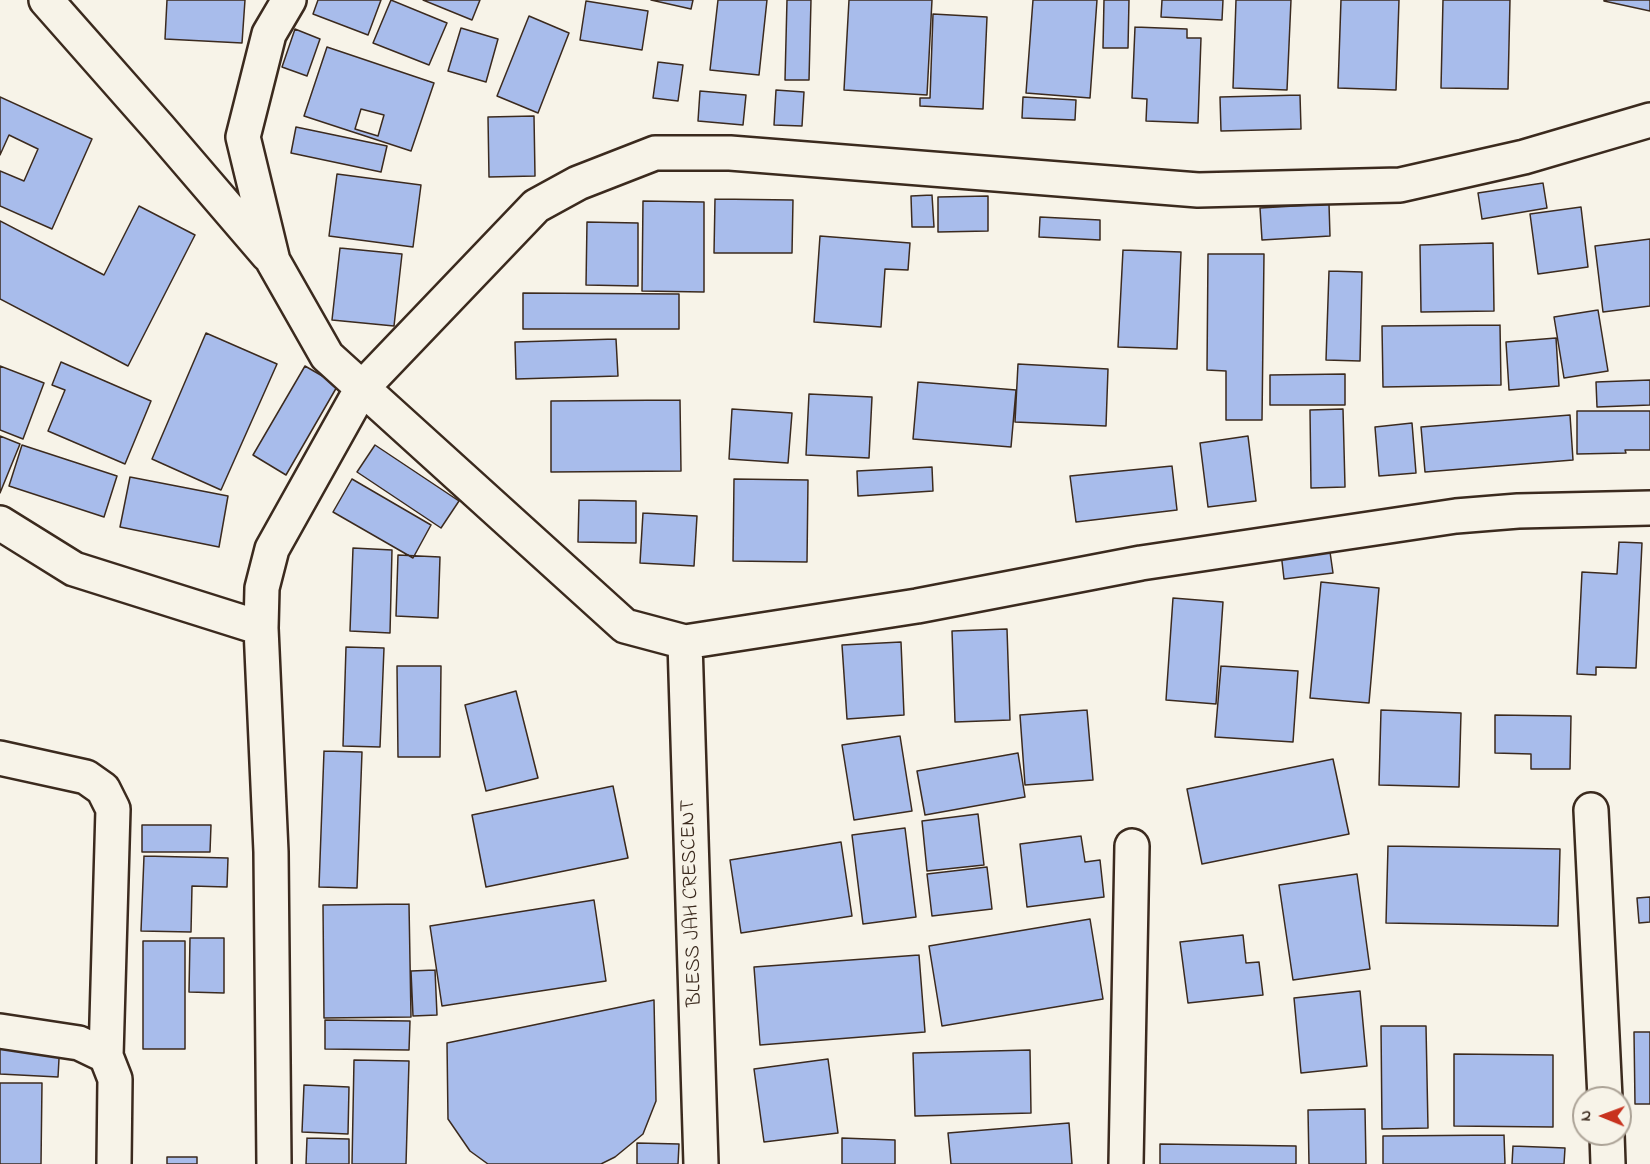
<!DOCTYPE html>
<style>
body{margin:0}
#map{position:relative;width:1650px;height:1164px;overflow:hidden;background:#f7f3e8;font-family:"Indie Flower",sans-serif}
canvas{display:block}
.north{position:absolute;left:1572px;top:1086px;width:60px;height:60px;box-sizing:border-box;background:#f7f3e8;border:2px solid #aca397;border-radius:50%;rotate:271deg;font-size:16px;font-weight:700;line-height:24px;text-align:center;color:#3b2a1e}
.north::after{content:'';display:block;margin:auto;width:21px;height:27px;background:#c8321e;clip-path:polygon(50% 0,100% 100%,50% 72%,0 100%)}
</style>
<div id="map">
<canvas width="1650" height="1164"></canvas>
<div class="north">N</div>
</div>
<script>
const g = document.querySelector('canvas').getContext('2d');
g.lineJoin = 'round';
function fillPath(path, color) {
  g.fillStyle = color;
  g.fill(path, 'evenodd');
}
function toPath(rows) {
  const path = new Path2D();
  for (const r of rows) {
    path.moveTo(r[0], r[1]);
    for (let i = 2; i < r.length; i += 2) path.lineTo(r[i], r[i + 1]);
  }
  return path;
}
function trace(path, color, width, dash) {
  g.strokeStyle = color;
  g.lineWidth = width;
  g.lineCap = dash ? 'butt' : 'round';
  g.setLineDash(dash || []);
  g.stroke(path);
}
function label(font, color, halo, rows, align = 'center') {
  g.font = font + ' "Indie Flower",sans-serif';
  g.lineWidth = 4.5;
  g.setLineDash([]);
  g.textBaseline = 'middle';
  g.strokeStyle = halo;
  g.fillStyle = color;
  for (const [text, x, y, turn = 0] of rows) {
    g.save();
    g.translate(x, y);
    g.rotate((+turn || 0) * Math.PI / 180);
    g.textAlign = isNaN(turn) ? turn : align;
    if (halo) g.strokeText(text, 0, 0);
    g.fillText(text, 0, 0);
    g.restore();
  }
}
const building = toPath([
 [167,0,245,0,242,43,165,39,167,0],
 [318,0,381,0,368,35,313,14,318,0],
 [391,0,447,23,429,65,373,43,391,0],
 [423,0,480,0,472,20,423,0],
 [651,0,693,0,691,9,651,0],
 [718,0,767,0,759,75,710,70,718,0],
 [787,0,811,0,809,80,785,80,787,0],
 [849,0,932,0,927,95,844,90,849,0],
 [1033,0,1097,0,1090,98,1026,93,1033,0],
 [1104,0,1129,0,1128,48,1103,48,1104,0],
 [1162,0,1223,0,1222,20,1161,17,1162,0],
 [1236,0,1291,0,1287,90,1233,88,1236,0],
 [1341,0,1399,0,1396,90,1338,88,1341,0],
 [1443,0,1510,0,1508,89,1441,88,1443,0],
 [1604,0,1650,0,1650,11,1604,1,1604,0],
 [586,1,648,11,642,50,580,40,586,1],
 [933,14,987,17,983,109,920,106,920,98,930,98,933,14],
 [529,16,569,33,538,113,497,96,529,16],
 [1135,27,1187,29,1187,38,1201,38,1198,123,1146,121,1147,99,1132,98,1135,27],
 [461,28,498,39,486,82,448,71,461,28],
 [295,29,320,39,307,76,282,67,295,29],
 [327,47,434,83,411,151,304,116,327,47],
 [361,109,384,115,378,136,355,129,361,109],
 [658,62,683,65,678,101,653,98,658,62],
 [776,90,804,92,802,126,774,125,776,90],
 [700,91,746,95,743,125,698,121,700,91],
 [1300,95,1301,129,1221,131,1220,97,1300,95],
 [0,97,92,139,52,229,0,206,0,171,24,181,38,149,9,135,0,155,0,97],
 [1023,97,1076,100,1075,120,1022,118,1023,97],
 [534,116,535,176,489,177,488,117,534,116],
 [296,127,387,146,381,172,291,153,296,127],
 [337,174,421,185,413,247,329,236,337,174],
 [1543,183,1547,208,1482,219,1478,193,1543,183],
 [932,195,934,227,912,227,911,196,932,195],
 [988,196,988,231,938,232,938,197,988,196],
 [715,199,793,200,792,253,714,253,715,199],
 [643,201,704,202,704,292,642,291,643,201],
 [1329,204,1330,236,1262,240,1260,208,1329,204],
 [139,206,195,235,128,366,0,299,0,221,104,275,139,206],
 [1581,207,1588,267,1538,274,1530,214,1581,207],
 [1040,217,1100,220,1100,240,1039,237,1040,217],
 [587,222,638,223,638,286,586,285,587,222],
 [820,236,910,243,908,270,885,269,881,327,814,322,820,236],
 [1650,239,1650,306,1603,312,1595,246,1650,239],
 [1493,243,1494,311,1421,312,1420,245,1493,243],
 [340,248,402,254,394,326,332,320,340,248],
 [1123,250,1181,252,1177,349,1118,347,1123,250],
 [1208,254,1264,254,1262,420,1226,420,1226,371,1207,370,1208,254],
 [1329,271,1362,272,1360,361,1326,360,1329,271],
 [523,293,679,294,679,329,523,329,523,293],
 [1598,310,1608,371,1564,378,1554,317,1598,310],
 [1500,325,1501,385,1383,387,1382,326,1500,325],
 [206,333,277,364,221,490,152,459,206,333],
 [1556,338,1559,386,1509,390,1506,342,1556,338],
 [616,339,618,376,516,379,515,342,616,339],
 [61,362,151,401,125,464,48,431,65,390,52,385,61,362],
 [1018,364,1108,369,1106,426,1015,422,1018,364],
 [0,366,44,383,23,439,0,430,0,366],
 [305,366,338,385,286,475,253,455,305,366],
 [1345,374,1345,405,1270,405,1270,375,1345,374],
 [1650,380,1650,405,1597,407,1596,382,1650,380],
 [918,382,1016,390,1011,447,913,439,918,382],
 [809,394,872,397,869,458,806,455,809,394],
 [680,400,681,471,551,472,551,401,680,400],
 [732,409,792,413,788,463,729,459,732,409],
 [1343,409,1345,487,1311,488,1310,410,1343,409],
 [1577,411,1650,411,1650,450,1625,450,1626,453,1577,454,1577,411],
 [1570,415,1573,460,1425,472,1421,427,1570,415],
 [1412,423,1416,473,1379,476,1375,427,1412,423],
 [0,436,20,444,0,493,0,436],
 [1248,436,1256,501,1208,507,1200,443,1248,436],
 [22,445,117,476,104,517,9,486,22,445],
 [375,445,459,501,441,528,357,472,375,445],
 [1172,466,1177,510,1076,522,1070,476,1172,466],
 [932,467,933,491,858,496,857,471,932,467],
 [130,477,228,496,219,547,120,527,130,477],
 [352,479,431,525,413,558,333,512,352,479],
 [734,479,808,480,807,562,733,561,734,479],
 [579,500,636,501,636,543,578,542,579,500],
 [643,513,697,516,694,566,640,563,643,513],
 [1328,538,1333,573,1284,579,1280,544,1328,538],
 [1619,542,1642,543,1636,668,1596,667,1596,675,1577,674,1582,572,1617,574,1619,542],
 [353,548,392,550,390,633,350,631,353,548],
 [398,555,440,557,438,618,396,616,398,555],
 [1321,582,1379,588,1369,703,1310,698,1321,582],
 [1173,598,1223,602,1216,704,1166,700,1173,598],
 [1007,629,1010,720,955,722,952,631,1007,629],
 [901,642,904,715,847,719,842,645,901,642],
 [346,647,384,648,380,747,343,746,346,647],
 [397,666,441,666,440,757,398,757,397,666],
 [1221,666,1298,671,1293,742,1215,737,1221,666],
 [516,691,538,778,486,791,465,705,516,691],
 [1087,710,1093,780,1025,785,1020,715,1087,710],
 [1381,710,1461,713,1459,787,1379,785,1381,710],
 [1495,715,1571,716,1570,769,1531,769,1531,754,1495,753,1495,715],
 [900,736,912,811,854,820,842,745,900,736],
 [324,751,362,752,357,888,319,887,324,751],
 [1018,753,1025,797,925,815,917,771,1018,753],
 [1333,759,1349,834,1202,864,1187,789,1333,759],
 [613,786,628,858,486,887,472,815,613,786],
 [978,814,984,865,927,871,922,821,978,814],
 [142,825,211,825,210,852,142,852,142,825],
 [905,828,916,917,863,924,852,835,905,828],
 [1081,836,1085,862,1100,860,1104,897,1027,907,1020,844,1081,836],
 [841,842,852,916,741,933,730,860,841,842],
 [1388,846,1560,849,1558,926,1386,923,1388,846],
 [144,856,228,858,227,887,192,886,191,932,141,931,144,856],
 [987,867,992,909,932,916,927,874,987,867],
 [1357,874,1370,969,1293,980,1279,885,1357,874],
 [1650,897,1650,922,1639,923,1637,898,1650,897],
 [594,900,606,981,442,1006,430,926,594,900],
 [409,904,411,1017,324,1018,323,905,409,904],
 [1090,919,1103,999,942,1026,929,946,1090,919],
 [1243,935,1246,963,1259,962,1263,995,1188,1003,1180,942,1243,935],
 [190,938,224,938,224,993,189,992,190,938],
 [143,941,185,941,185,1049,143,1049,143,941],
 [919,955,925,1032,760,1045,754,967,919,955],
 [435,970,437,1015,413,1016,411,971,435,970],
 [1360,991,1367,1066,1301,1073,1294,998,1360,991],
 [654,1000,656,1101,643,1134,615,1157,601,1164,488,1164,470,1151,448,1119,447,1043,654,1000],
 [325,1020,410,1021,409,1050,325,1049,325,1020],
 [1381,1026,1426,1026,1428,1128,1382,1129,1381,1026],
 [1634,1032,1650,1032,1650,1104,1635,1104,1634,1032],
 [0,1039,60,1041,58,1077,0,1074,0,1039],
 [1030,1050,1031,1113,915,1116,913,1053,1030,1050],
 [1454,1054,1553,1055,1553,1127,1454,1126,1454,1054],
 [828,1059,838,1133,764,1142,754,1069,828,1059],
 [354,1060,409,1061,406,1164,352,1164,354,1060],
 [0,1083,42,1083,41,1164,0,1164,0,1083],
 [304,1085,349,1087,348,1134,302,1132,304,1085],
 [1365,1109,1366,1164,1309,1164,1308,1110,1365,1109],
 [1069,1123,1072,1164,951,1164,948,1133,1069,1123],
 [1504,1135,1505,1164,1383,1164,1383,1136,1504,1135],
 [307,1138,349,1139,349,1164,306,1164,307,1138],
 [842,1138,895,1140,895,1164,842,1164,842,1138],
 [637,1143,679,1144,678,1164,637,1164,637,1143],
 [1160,1144,1296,1146,1296,1164,1160,1164,1160,1144],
 [1513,1146,1565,1148,1564,1164,1512,1164,1513,1146],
 [167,1157,197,1157,197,1164,167,1164,167,1157]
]);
fillPath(building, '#a8bceb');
trace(building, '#3b2a1e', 1.5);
const minor = toPath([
 [46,0,159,128,268,255],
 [289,0,269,34,243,137,273,261,327,356,625,626,685,642,917,606,1141,563,1456,516,1518,511,1650,508],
 [0,523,74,569,261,628],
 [685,642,701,1164],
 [0,758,86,777,103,789,113,809,106,1056],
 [1591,810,1605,1098],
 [0,1031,79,1043,106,1056,115,1079,114,1164],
 [1607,1134,1608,1164],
 [274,1164,271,852,261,628,262,588,272,549,362,388,536,206,578,183,655,153,730,153,1198,190,1400,185,1524,157,1650,120],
 [1126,1164,1132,846]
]);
trace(minor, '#3b2a1e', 38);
trace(minor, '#f7f3e8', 33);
label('21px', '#3b2a1e', '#f7f3e8', [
 ["BLESS JAH CRESCENT",693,903,-92]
]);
</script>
